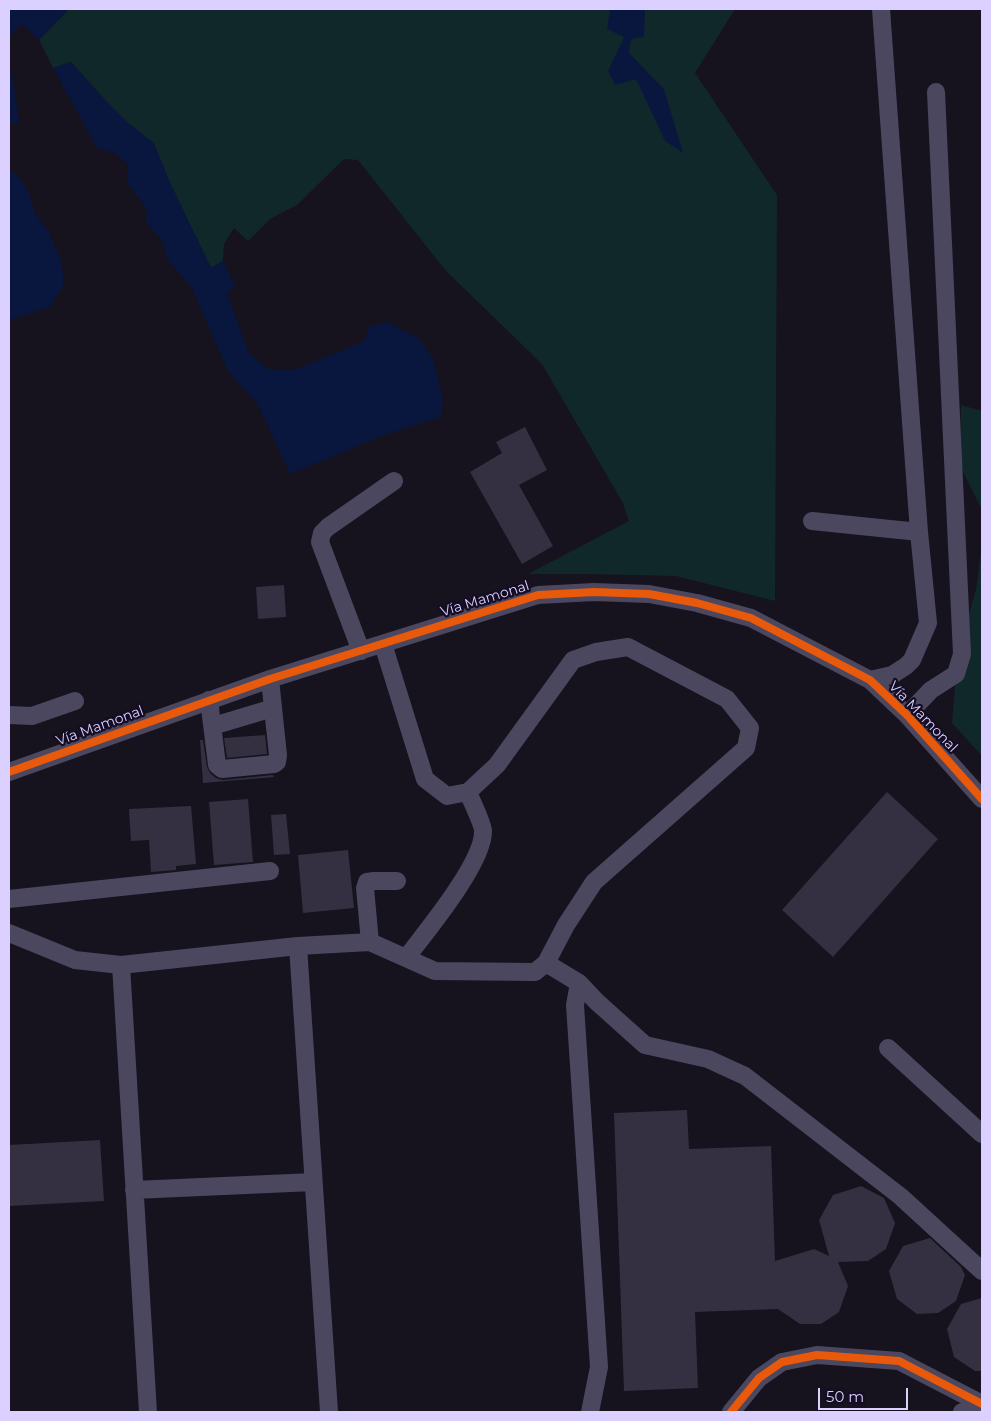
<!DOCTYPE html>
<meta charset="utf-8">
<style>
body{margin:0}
#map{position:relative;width:991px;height:1421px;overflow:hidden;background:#16121e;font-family:Montserrat,sans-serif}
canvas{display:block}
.frame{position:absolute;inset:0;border:10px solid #dbd0ff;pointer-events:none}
.scale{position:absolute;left:818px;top:1388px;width:90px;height:22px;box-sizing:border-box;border:2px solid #dbd0ff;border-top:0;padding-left:6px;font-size:15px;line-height:18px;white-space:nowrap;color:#dbd0ff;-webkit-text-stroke:4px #140d23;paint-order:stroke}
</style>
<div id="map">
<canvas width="991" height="1421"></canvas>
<div class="frame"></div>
<div class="scale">50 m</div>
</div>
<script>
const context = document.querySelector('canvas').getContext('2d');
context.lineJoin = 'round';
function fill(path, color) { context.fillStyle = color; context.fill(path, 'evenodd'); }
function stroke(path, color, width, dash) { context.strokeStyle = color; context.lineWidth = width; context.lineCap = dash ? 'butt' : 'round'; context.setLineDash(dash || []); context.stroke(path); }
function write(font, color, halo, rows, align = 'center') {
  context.font = font + ' Montserrat,sans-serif'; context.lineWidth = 4.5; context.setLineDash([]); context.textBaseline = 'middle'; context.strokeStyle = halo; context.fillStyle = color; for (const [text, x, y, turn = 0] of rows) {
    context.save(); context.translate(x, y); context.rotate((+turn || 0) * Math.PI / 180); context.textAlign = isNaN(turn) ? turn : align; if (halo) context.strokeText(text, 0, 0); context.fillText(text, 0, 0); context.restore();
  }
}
fill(new Path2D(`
 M69,9H735L695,73L777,195L775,601L676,576L589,574H528L629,521L623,503L542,364L446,271L358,160L344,159L297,205L270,219L248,241L234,228L224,244L223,261L211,268L172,187L126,121L106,101L71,62L53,68L39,40Z
 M961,405L982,411V510L960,466Z
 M982,544V756L952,723L958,651L976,590Z`), '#11282b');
fill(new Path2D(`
 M9,9H69L39,40L23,24L9,36Z
 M610,9H645L644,37L631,39L629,53L664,89L683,153L665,141L636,79L615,85L608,71L624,37L607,29Z
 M71,62L106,101L126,121L154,143L172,187L211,268L223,261L235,287L227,293L249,354L270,370H295L364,341L369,326L387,322L419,338L433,359L443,400L441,417L384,435L290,474L258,405L228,371L192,288L167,259L163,242L146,222L147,209L127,183L128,164L115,153L97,148L53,68Z
 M9,67L13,80L19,123L9,124Z
 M9,170L17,175L29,193L35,213L49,233L61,260L64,284L50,307L9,320Z`), '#09173e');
fill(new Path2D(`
 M525,427L547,470L519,485L553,546L522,564L470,472L502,453L496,442Z
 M284,585L286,617L258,619L256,587Z
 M265,735L267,754L227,758L224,738Z
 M200,740H203L207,767L210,773L216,778L223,780L273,775L274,777L203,783Z
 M887,792L938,839L833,957L782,910Z
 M248,799L253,862L214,865L209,802Z
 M191,806L196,864L176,866V870L151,872L149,840L131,841L129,809Z
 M286,814L290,854L274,855L271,815Z
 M348,850L354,908L303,913L298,855Z
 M687,1110L689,1149L771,1146L775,1261L814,1249L829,1256L819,1220L833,1195L861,1186L884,1198L895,1223L886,1249L868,1261L838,1262L848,1286L839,1312L821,1324H800L778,1309L695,1312L698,1388L624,1391L614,1113Z
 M100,1140L104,1201L9,1206V1145Z
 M930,1238L961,1267L965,1275L956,1301L938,1313L917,1314L897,1299L889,1271L903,1246Z
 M982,1298V1371H975L954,1357L947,1329L961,1304Z`), '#343041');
stroke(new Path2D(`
 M812,521L919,532
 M383,644L425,779L447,796L468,792L497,765L573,660L596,652L628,647L727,699L750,728L746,748L594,882L566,925L546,963L579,983L597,1002L645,1045L708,1059L745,1076L900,1196L982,1271
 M361,651L320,542L322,533L328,527L394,481
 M870,680L892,675L906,666L912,660L928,623L919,532L881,9
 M209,700L217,765L222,769L274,764L277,762L278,755L273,708
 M9,715L32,716L75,701
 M907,715L931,690L956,674L962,654L936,92
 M213,726L273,708L270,679
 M9,772L270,679L538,595L594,592L649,594L697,603L751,618L870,680L907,715L982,799
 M9,899L270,871
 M9,933L75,960L121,965L298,946L370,942L435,971L535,972L546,963
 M370,942L365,888L367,882L374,881H397
 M298,946L329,1412
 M406,958C426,932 484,862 483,831C483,824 471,800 468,792
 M121,965L148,1412
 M579,983L575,1005L599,1367L590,1412
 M888,1048L982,1134
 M134,1190L313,1182
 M731,1412L759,1378L782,1362L817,1355L899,1361L982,1404
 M962,1412L982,1406`), '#4b475f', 18);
stroke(new Path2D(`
 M9,772L270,679L538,595L594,592L649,594L697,603L751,618L870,680L907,715L982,799
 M731,1412L759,1378L782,1362L817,1355L899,1361L982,1404`), '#e8590c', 8);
write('14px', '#dbd0ff', '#140d23', [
 ["Vía Mamonal",485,599,-17],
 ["Vía Mamonal",923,717,46],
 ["Vía Mamonal",100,726,-20]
]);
</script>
